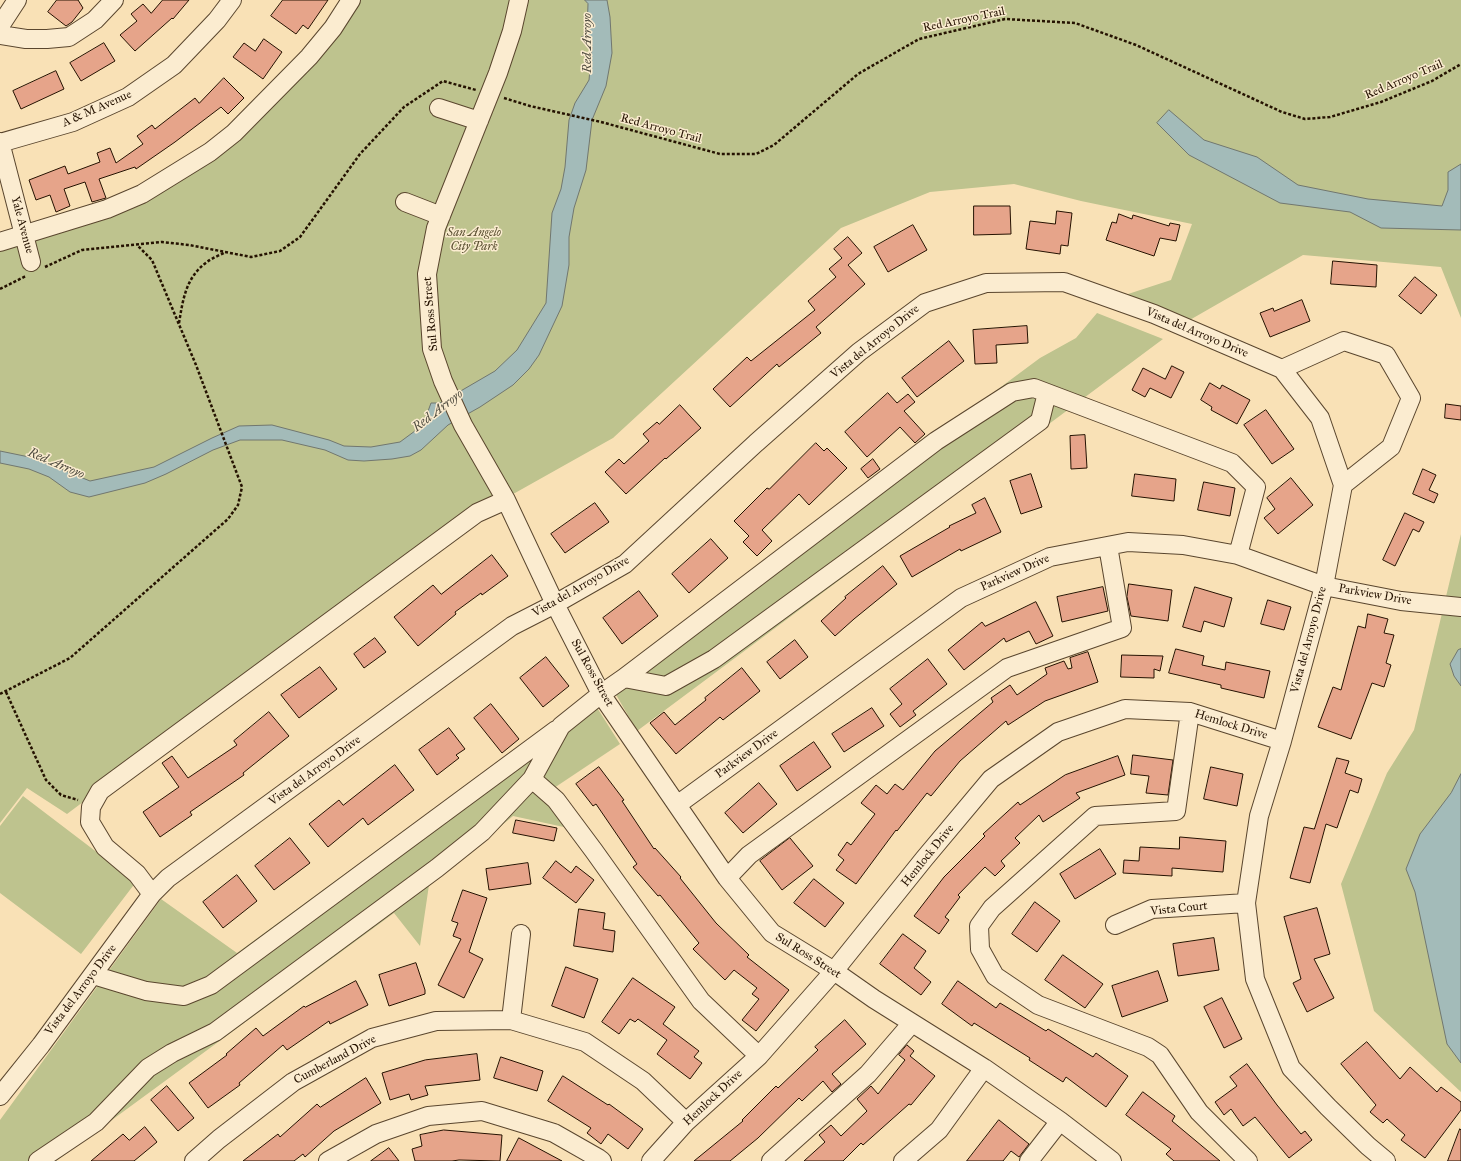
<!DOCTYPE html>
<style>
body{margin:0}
canvas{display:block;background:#f9e1b6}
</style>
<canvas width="1461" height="1161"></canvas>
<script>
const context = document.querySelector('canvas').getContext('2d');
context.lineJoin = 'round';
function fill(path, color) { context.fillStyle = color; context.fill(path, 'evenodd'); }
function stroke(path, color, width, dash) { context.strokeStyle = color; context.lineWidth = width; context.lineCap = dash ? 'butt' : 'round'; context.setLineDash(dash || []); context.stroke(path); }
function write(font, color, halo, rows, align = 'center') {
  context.font = font + ' "IM FELL Great Primer",serif'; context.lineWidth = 3; context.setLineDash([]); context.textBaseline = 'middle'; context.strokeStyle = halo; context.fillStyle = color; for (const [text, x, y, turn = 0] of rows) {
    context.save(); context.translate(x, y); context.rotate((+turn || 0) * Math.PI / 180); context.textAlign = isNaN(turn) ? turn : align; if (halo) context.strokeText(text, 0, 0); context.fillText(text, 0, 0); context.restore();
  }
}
fill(new Path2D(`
 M360,0H1461V318L1441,267L1303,255L1188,321L1125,295L1171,280L1192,224L1081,201L1014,184L930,192L841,228L613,438L515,493L488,498L67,814L27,788L0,823V247L200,167Z
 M1097,313L1163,339L637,731L607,679L1040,358L1076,338Z
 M1461,534V1092L1374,1011L1341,884L1387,773L1414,730Z
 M589,695L620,744L545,794L573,829L513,816L429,885L420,946L394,913L56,1161H0V1120L161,899L237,953Z
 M23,796L136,882L81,954L0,893V826Z`), '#bec38e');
const water = new Path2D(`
 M585,0H607L610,17L612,53L606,86L592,120L586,170L574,208L569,237V265L562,306L539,355L529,369L513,385L480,407L448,425L421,450L410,456L392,459L364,461L348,460L325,450L282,440H240L213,450L166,474L145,483L89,497L70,492L49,477L29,469L0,463V451L34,458L90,481L154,467L212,438L239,426L272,425L329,440L344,446L371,447L400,442L423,425L431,403H440L495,371L517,350L546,303L552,213L561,189L565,167L569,120L575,103L589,80L592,47L581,37L587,35L588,4Z
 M1169,110L1204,140L1257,157L1298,185L1368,199L1442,206L1448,190V172L1461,164V230L1381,228L1350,212L1280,203L1189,155L1157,123Z
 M1461,649V686L1454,676L1450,664L1458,650Z
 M1461,774V1063L1447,1044L1415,892L1406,869L1420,834L1451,793Z`);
fill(water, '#a3bbb9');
stroke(water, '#71776f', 1);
const building = new Path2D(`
 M57,0H78L83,8L72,22L66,26L48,12Z
 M163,0H189L173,19L172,18L135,51L120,35L137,21L131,14L143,4L151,13Z
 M283,0H328L308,29L303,25L296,34L271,16Z
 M264,39L282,52L263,79L233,57L244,43L255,51Z
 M104,43L115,61L81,81L70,63Z
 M56,71L64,89L21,109L13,91Z
 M224,78L244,98L228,114L221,107L175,142L136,169L135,167L99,179L106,198L92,202L85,182L64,189L70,206L56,212L50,195L36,200L29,180L65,166L68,174L100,162L97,153L110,148L116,163L143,144L137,136L152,125L155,129L195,98L199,103Z
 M974,206H1010L1011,234L974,235Z
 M1057,211L1072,213L1068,246L1061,245L1060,254L1026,249L1030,221L1055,224Z
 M1119,214L1132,219L1133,215L1169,226L1170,223L1180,225L1176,241L1160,238L1154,256L1106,240L1112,222L1116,223Z
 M913,225L927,250L888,272L874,247Z
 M848,237L862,253L848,265L865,284L816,327L821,333L779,367L777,364L730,407L713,389L747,357L751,361L815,310L808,301L836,277L829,269L842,258L834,249Z
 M1333,261L1377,265L1376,287L1331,284Z
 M1415,277L1437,295L1421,314L1399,296Z
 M1302,300L1310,321L1270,337L1260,313L1273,308L1274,311Z
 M1027,326L1028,343L996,345L997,363L975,364L973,330Z
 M949,341L964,361L917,397L902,378Z
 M1172,366L1184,372L1171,398L1150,388L1145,397L1132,390L1143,368L1165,379Z
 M1210,383L1220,389L1222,385L1250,400L1237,424L1211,410L1212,407L1201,400Z
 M888,393L897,403L908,394L915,402L904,411L925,434L915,443L900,427L867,457L845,432Z
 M1446,404L1461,406V420L1445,418Z
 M680,405L701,428L666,459L665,458L626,494L605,472L619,459L624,464L649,441L643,434L657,422L659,424Z
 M1266,410L1294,449L1272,464L1244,425Z
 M1085,435L1087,468L1071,469L1070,436Z
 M816,443L824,451L827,448L847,468L809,505L799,494L762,530L772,541L757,556L743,542L749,536L734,521L767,488L769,489Z
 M873,459L880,469L868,478L861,469Z
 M1423,469L1436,475L1429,490L1438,494L1434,503L1413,494Z
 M1031,474L1042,507L1021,514L1010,481Z
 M1135,474L1176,479L1174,501L1132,496Z
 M1291,478L1313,505L1278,534L1264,518L1275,509L1267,498Z
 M1204,482L1235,488L1230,516L1198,510Z
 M985,498L1001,532L961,551L960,549L912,577L900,556L950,527L949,526L976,513L972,505Z
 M595,503L609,522L565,553L551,534Z
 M1405,513L1424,522L1419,532L1413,529L1395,566L1383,560Z
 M711,539L728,558L689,593L672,574Z
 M492,555L508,576L482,595L481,593L455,612L456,614L418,646L394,617L433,585L441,594Z
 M883,566L897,584L854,619L835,636L821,621L846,598L845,597Z
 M1129,584L1172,590L1168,621L1131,616L1127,597Z
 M1103,587L1108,611L1062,622L1057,597Z
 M1195,587L1232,598L1224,627L1204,621L1201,632L1183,627Z
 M639,591L658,616L622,644L603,618Z
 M1268,600L1291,607L1284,630L1261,624Z
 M1036,602L1053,636L1036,644L1029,631L1006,642L1004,638L964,670L948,650L982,622L985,626Z
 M1368,614L1388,619L1384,633L1394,635L1386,663L1391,665L1384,687L1372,683L1351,739L1318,727L1333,687L1341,690L1358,626L1365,628Z
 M375,638L386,652L364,668L354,654Z
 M795,640L808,657L780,679L767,662Z
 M1176,649L1204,656L1202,665L1225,670L1226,662L1270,671L1264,698L1221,688V685L1169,673Z
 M1088,652L1098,682L1045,701L1008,725L1006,721L960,761L931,796L927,793L897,831L896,830L856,884L836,870L844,860L838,855L847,842L851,845L875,814L861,803L876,785L887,794L895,784L903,790L935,751L993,702L991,698L1010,685L1017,695L1047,674L1045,668L1064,661L1068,669L1072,668L1070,658Z
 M1122,655L1163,656L1160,671L1154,669V678L1121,677Z
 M546,657L569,686L543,707L520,678Z
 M928,659L947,684L913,711L916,715L900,727L890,714L902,704L890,689Z
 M320,667L337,689L299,718L281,695Z
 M742,668L760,691L723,720L720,717L676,754L650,723L664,712L675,725L706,700L705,698Z
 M491,704L519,739L502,753L474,718Z
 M872,708L884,726L844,752L832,734Z
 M269,712L289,736L243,773L244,775L190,812L192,815L160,837L143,812L179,787L162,763L172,756L188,778L237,745L234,741Z
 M449,728L465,749L456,755L459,758L437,775L419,750Z
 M814,742L831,767L797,791L780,766Z
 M1133,755L1173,760L1168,795L1146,793L1149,776L1131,774Z
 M1118,756L1125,775L1076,793L1080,798L1043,822L1039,815L1015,838L1020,843L1001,861L1005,866L995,876L985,867L958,895L960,897L945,917L949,920L939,934L914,916L944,877L985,836L983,834L1018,802L1020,805L1065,775Z
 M1337,758L1349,761L1345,773L1362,779L1358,793L1350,790L1337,828L1326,824L1310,883L1290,878L1304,827L1314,829Z
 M395,765L414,790L368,825L363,818L328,847L309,824L339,800L343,805Z
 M599,767L624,800L622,801L654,849L655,848L681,877L680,878L716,923L749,955L747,957L789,990L756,1031L742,1020L759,999L752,994L757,988L734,970L725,980L693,949L699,943L660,895L658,896L633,867L637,864L596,804L593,806L576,784Z
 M1211,767L1243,774L1237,806L1204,799Z
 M759,783L777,804L743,833L725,813Z
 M516,820L557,828L554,841L513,833Z
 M1180,837L1226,841L1223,872L1172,868V876L1123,873L1124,860L1139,861L1140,847L1179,849Z
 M290,838L310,863L274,890L255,866Z
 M790,838L813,866L782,890L760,861Z
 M1100,849L1116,874L1075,899L1060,874Z
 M556,861L571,873L576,866L594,880L576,903L543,878Z
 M528,863L531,884L489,890L486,869Z
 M237,875L257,901L223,928L203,902Z
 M814,879L844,903L825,927L794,903Z
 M463,890L487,898L469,952L483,959L464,998L438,985L461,939L453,936L458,923L452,921Z
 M1035,902L1060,921L1037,952L1012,934Z
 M1317,908L1330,954L1314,959L1334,998L1307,1012L1293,983L1301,979L1284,917Z
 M579,909L605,913L603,929L615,931L613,952L574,946Z
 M903,934L926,951L914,968L931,982L921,995L880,964Z
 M1214,938L1219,970L1178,976L1173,944Z
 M1063,955L1103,984L1085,1008L1045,980Z
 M416,963L425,990V994L389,1006L379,975Z
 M566,967L598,979L584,1018L552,1006Z
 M1158,971L1168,1001L1122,1017L1112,986Z
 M633,978L675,1007L663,1024L699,1051L694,1057L702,1063L690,1079L657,1054L667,1040L638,1019L635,1022L630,1019L619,1034L602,1022Z
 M356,981L368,1005L330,1024L329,1021L287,1050L283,1045L239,1083L240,1085L208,1108L189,1083L227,1055L226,1054L256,1028L263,1036L304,1006L305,1007Z
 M958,981L996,1008L1000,1003L1046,1031L1048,1029L1093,1057L1096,1053L1128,1076L1106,1107L1066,1077L1063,1082L1029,1060L1030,1058L974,1023L972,1026L942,1004Z
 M1222,998L1242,1039L1224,1048L1204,1007Z
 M845,1020L866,1044L832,1074L841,1084L832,1092L823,1081L802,1101L799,1098L758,1138L730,1161H694L743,1121L742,1120L776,1086L778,1088L818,1050L815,1047Z
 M1367,1042L1400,1079L1410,1067L1437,1092L1441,1087L1461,1102V1110L1425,1158L1401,1140L1405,1135L1387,1119L1383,1123L1370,1112L1376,1105L1341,1064Z
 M907,1045L914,1051L910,1056L935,1076L911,1105L909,1104L863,1145L861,1143L843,1161H804L825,1142L819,1135L831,1125L841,1136L867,1111L857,1099L871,1086L878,1094L905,1060L899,1055Z
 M477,1054L480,1080L425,1086L428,1095L411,1100L409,1094L390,1100L382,1073L425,1060Z
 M501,1057L543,1071L537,1091L494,1078Z
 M1247,1064L1277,1105L1301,1134L1305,1131L1312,1140L1289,1158L1255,1117L1243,1126L1231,1109L1224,1115L1215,1102L1237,1086L1230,1077Z
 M563,1076L608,1105L609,1104L643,1129L628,1149L608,1134L601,1144L587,1133L591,1128L548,1101Z
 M366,1078L381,1103L334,1131L305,1157L303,1154L294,1161H243L278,1134L280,1137L317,1104L320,1107Z
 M167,1086L194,1118L178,1131L151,1100Z
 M1143,1092L1175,1116L1172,1121L1220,1161H1174L1166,1154L1171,1149L1126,1115Z
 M999,1120L1029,1144L1019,1157L1011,1151L1003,1161H967Z
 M145,1127L157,1142L134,1161H91L123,1134L129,1140Z
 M1460,1129L1461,1130V1161H1448Z
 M444,1130L502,1135L500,1161L459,1160L452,1161H415L412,1149L422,1146L420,1135Z
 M519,1138L562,1161H507Z
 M389,1148L399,1161H371Z`);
fill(building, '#e6a48a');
stroke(building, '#251201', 1);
const minor = new Path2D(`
 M519,0L512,31L498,73L436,228L427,274L432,349L443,381L463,425L506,500L555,604L601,694L727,878L772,933L834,971L874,999L984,1068L1060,1121L1112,1161
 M0,26L17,0
 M0,35L26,39H47L69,37L95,20L114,0
 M439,108L479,121
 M0,142L31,262
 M0,143L73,122L128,97L174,65L217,20L232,0
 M405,202L441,216
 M0,242L107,209L142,194L210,152L234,133L309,57L333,28L351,0
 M1282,369L1344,341L1386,355L1411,398L1391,447L1343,485
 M624,678L936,441L1012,392L1034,388L1232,463L1256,487L1238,555
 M1190,712L1176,811L1095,816L992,908L979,926L980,949L995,976L1038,1005L1148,1047L1160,1055L1199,1112L1248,1161
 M532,779L556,800L594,851L701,1001L759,1056
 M677,805L961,598L1050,557L1128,542L1183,545L1238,555L1324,586L1401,601L1461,607
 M727,878L749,855L1007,668L1122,628L1108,546
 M152,894L137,874L105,847L90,822L91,807L100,791L477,513L506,500
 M1115,925L1152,909L1246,903
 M93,975L146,991L184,996L211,985L556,730
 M511,1020L521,934
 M0,1096L41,1045L152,894L168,878L512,626L555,604L625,564L756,443L859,352L925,303L986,283L1064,282L1154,314L1282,369L1320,418L1343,485L1324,586L1282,741L1259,816L1246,903L1255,979L1291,1068L1328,1107L1368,1146L1386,1161
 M38,1161L96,1122L148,1068L172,1053L215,1032L437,868L482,832L532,779L561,726L601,694L624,678L666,686L714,659L1040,421L1047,393
 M194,1161L219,1139L293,1082L372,1038L436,1021L511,1020L585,1042L643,1081L686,1122
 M328,1161L376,1134L428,1116L482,1111L554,1133L598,1158L602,1161
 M651,1161L686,1122L759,1056L834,971L924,859L991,779L1058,732L1125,709L1190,712L1282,741
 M771,1161L868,1074L912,1023
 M903,1161L939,1130L984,1068
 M1029,1161L1060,1121`);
stroke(minor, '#5a462e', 20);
stroke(new Path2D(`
 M504,98L530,106L601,122L720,154H756L774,145L858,74L919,39L1005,19L1075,23L1136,45L1282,112L1305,119L1330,117L1381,102L1432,81L1461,64
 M45,267L82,250L162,242L189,245L251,257L280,251L300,237L360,154L404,107L443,81L476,90
 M0,289L26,276
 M179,323C183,299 186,277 207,262C212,258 220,255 226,252
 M6,692L46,780L61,795L78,800
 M0,694L70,658L228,519L238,505L242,487L196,365L152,260L137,245`), '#251201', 2.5, [3, 2]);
stroke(minor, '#fbecd0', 18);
write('12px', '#251201', '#fbecd0', [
 ["Red Arroyo Trail",964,20,-12],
 ["Red Arroyo Trail",1404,80,-23],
 ["A & M Avenue",97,109,-24],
 ["Red Arroyo Trail",661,129,15],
 ["Yale Avenue",22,225,75],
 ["Sul Ross Street",431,314,-95],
 ["Vista del Arroyo Drive",1197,333,23],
 ["Vista del Arroyo Drive",875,342,-39],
 ["Parkview Drive",1015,573,-24],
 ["Vista del Arroyo Drive",581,587,-30],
 ["Parkview Drive",1375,595,10],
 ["Vista del Arroyo Drive",1309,640,-75],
 ["Sul Ross Street",592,673,61],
 ["Hemlock Drive",1231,725,17],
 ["Parkview Drive",747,754,-36],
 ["Vista del Arroyo Drive",315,771,-36],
 ["Hemlock Drive",928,856,-51],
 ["Vista Court",1179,909,-6],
 ["Sul Ross Street",808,956,32],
 ["Vista del Arroyo Drive",81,990,-53],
 ["Cumberland Drive",335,1060,-28],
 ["Hemlock Drive",713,1098,-43]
]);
write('italic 12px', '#5b5032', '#fbecd0', [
 ["San Angelo",474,233],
 ["City Park",474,247]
]);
write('italic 13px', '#514d41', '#fbecd0', [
 ["Red Arroyo",588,43,-90],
 ["Red Arroyo",438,411,-38],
 ["Red Arroyo",56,464,23]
]);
</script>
